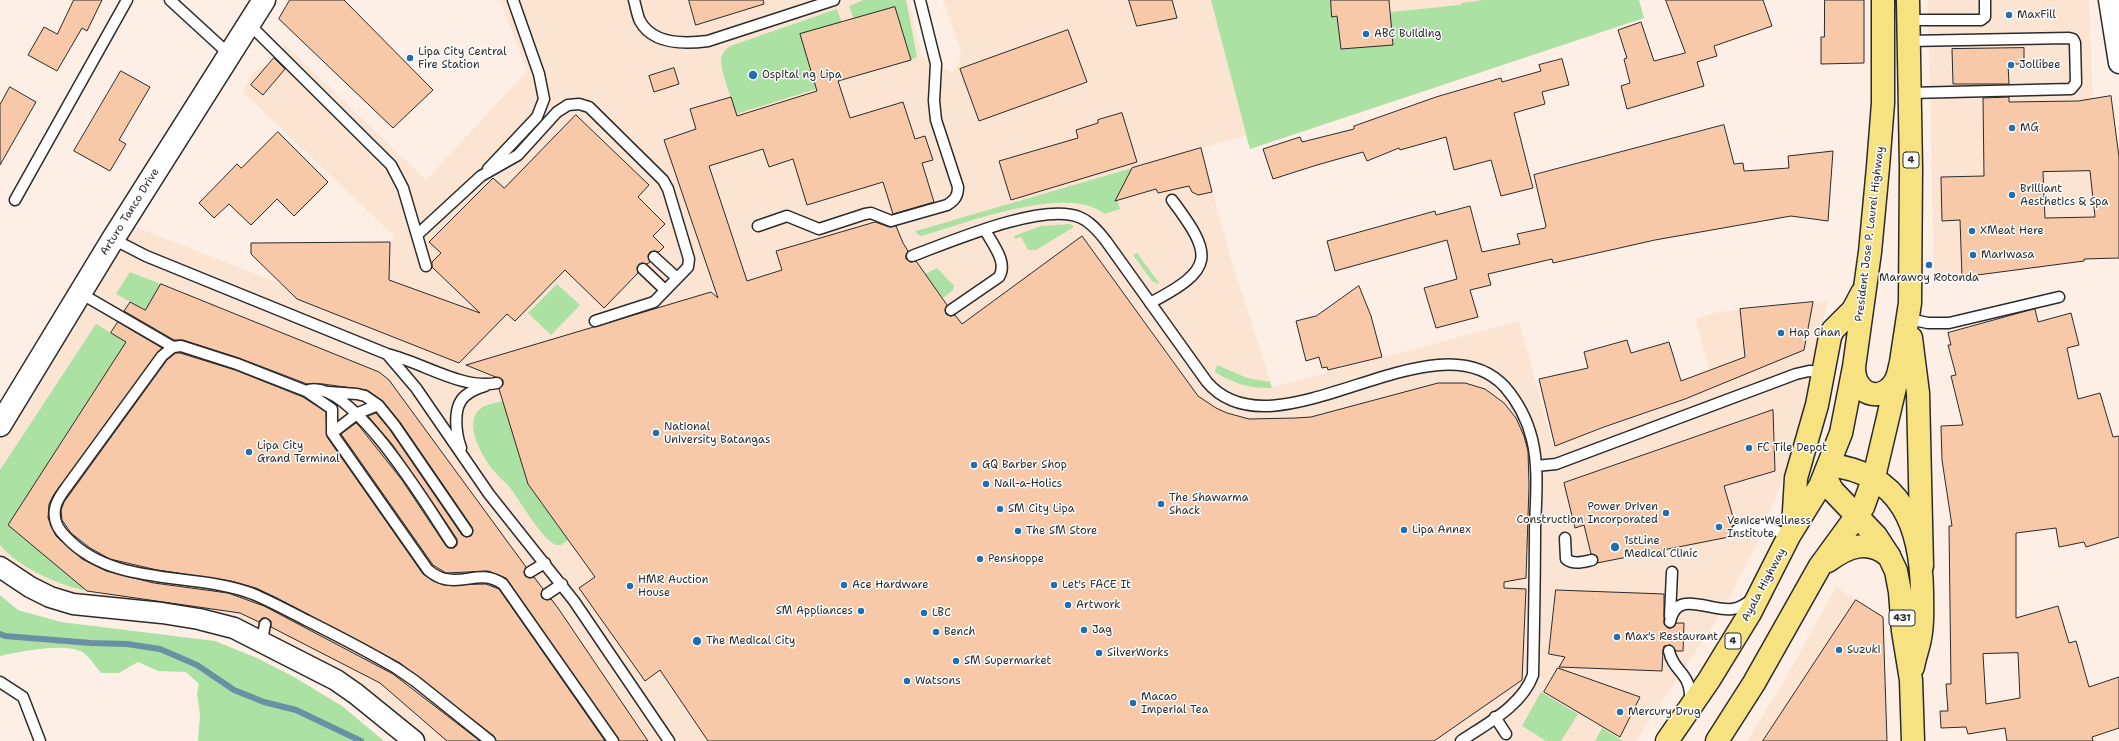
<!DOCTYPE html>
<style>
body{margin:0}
canvas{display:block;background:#fdefe5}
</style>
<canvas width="2119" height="741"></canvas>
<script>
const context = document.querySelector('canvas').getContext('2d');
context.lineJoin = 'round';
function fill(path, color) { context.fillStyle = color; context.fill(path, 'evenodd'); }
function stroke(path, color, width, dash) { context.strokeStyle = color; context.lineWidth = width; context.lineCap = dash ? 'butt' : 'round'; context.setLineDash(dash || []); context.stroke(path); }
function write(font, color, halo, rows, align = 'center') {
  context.font = font + ' "Shantell Sans",sans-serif'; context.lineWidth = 3; context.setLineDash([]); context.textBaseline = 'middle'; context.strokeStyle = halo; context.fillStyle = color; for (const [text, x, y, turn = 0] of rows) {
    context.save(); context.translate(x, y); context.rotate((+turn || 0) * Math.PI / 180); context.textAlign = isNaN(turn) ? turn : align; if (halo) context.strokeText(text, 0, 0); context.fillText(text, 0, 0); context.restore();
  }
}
fill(new Path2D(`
 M500,0H909L921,56L952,72L959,63L961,52L943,0H1639L1644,18L1250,149L1245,136L1201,148L1230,256L1272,387L1519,321L1553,447L1686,399L1715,387L1695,319L1718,312L1827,301L1807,403L1785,475L1752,554L1717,620L1636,741H420L255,634L74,601L0,563V428L125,223L374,320L389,280L390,242L395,237L243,92L253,73L261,66L274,65L284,44L426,180L527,71Z
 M1928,0H2089L2095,155L2091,173L2094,217L2085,218L2087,260L1934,281Z
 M1836,587L1883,617L1887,741H1747L1784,681Z`), '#fce4d3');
fill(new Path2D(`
 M863,0H906L917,57L910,60L854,19L849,6Z
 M1211,0H1331L1332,16H1337L1341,49L1393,44L1390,15L1392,12L1460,5L1462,3L1483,0H1639L1644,18L1250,149Z
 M837,9L842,23L815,84L816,89L736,114C733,102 720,70 721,59C722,53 726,49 730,46Z
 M1132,168L1117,198L1120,209L1105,214C1067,183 963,224 921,236L916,233V231Z
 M1070,224L1074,227L1036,250H1028L1021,237L1015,239L1014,236L1041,226Z
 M1137,253L1159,283L1158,284L1152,281L1133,255Z
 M937,268L954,286L953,290L943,298L925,274Z
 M130,272L161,284L145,310L116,294Z
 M557,284L580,305L551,335L528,313Z
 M96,324L126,342L8,525L85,589L83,590C54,583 20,568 0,545V470Z
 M1217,365L1247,378L1270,382L1272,388C1251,389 1232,383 1215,372Z
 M503,401L528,484L568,540L561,545H556C542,539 521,503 512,490C507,483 500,479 495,472C484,460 462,424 480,409C486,404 495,403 503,401Z
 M0,595L18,610L61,622L215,641L257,658L294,677L342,706L384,741H198L200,715L197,693L199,684L186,672L158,671L138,662L119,673H101C96,667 91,659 85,654C70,641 19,652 0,656Z
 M1541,692L1578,714L1561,741H1546L1522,726Z
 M1602,728L1623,741H1595Z`), '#abe1a3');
stroke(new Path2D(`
 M0,634L5,636L91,643L127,644L160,649L197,665L234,690L264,702L296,710L361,741`), '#6a90a4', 6);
const building = new Path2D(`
 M74,0H102L87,31L82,28L57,71L28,55L44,27L57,34Z
 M290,0H344L433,90L393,128L279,19Z
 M689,0H763L764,4L696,25Z
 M1129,0H1172L1177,18L1137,26Z
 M1331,0H1389L1393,45L1341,49L1337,16L1332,17Z
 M1666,0H1763L1772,26L1714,46L1717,56L1697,62L1704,86L1627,109L1621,86L1630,83L1624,59L1627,58L1618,30L1641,22L1654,61L1685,53Z
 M1825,0H1864V63L1821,64V37H1824Z
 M895,7L911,60L838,81L850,118L903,102L915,139L925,136L933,160L922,163L934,202L893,214L883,182L807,205L793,159L769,167L763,149L709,166L747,281L782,270L776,251L875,222L889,227L896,226L903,243L908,251L906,255V259L911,262L916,261L947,305L945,310L946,314L951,316L955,315L962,324L1082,236L1198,396L1216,408L1227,413L1249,419L1295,418L1311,417L1438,383H1465L1485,389L1504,403L1516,418L1524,436L1528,451L1529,486L1526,578L1504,582V588L1526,589L1522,680L1434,741H708L660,670L645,681L579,588L595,577L528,484L499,389L503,385V380L466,365L711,292L718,298L664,140L696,129L690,109L731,97L737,116L817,91L800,34Z
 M1068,30L1087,82L979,121L960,69Z
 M2024,48V64H2008L2009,84H1953L1952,49Z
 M274,58L285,69L263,95L251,85Z
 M1562,59L1569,85L1542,92L1545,104L1514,113L1533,188L1501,196L1491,160L1454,170L1446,137L1400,150L1399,148L1367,161L1363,152L1317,165L1273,179L1263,149L1300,137L1302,142L1354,129V126L1436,97L1501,78L1502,82L1541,71L1539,65Z
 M674,68L679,84L654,92L649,76Z
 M121,71L150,87L119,140L126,144L110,171L74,151Z
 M10,87L36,102L0,165V105Z
 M2111,96L2119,157V258L2084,259V261L1962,277L1960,220L1942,221L1941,177L1984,176L1983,98L2009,97V102L2078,101ZM2090,171L2095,217L2045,218L2043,172Z
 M1122,113L1137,162L1011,200L999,161L1078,138L1076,130L1098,123V120Z
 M576,115L649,185L638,197L665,224L653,236L664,247L659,252L655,251L650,252L648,256L650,262L647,264L642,263L639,264L637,268L638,273L604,308L565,270L515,321L507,314L459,363L297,299L251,254V243L390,242L389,280L480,313L432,267V262L441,253L429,242L493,178L504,188Z
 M1724,125L1734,164L1743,163L1744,171L1789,168L1788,156L1833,151L1828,221L1791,216L1655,240L1553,263L1552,259L1488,274L1491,285L1470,290L1478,317L1436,328L1424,288L1457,279L1447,240L1335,271L1327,241L1435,211L1436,215L1470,206L1482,252L1520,244L1517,234L1545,228L1546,226L1534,175Z
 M278,132L328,182L294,216L277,199L251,225L229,204L214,218L199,203L237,164L241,168Z
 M1201,148L1212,192L1198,195L1192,192L1189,186L1158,193L1156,189L1115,201L1132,168Z
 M161,284L379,372L389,380L526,567L524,572L525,576L530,578L534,577L543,589L541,594L542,598L547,600L551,599L558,608L648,741H619L506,578L488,571L446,573L433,565L341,434L356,423L360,427L402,480L446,546L448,548H454L457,545V539L431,500L392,444L368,416L376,413L390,430L462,535L467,537L471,536L473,531L472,527L400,422L383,401L367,390L323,384H307L239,358L183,340H174L124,311L130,302L145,310Z
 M1359,286L1371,316L1382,357L1328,370L1327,367L1322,368L1319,357L1306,361L1296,321L1316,316Z
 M1813,302L1804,350L1685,399L1604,427L1555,446L1539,379L1588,368L1584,352L1627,340L1631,353L1669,342L1681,381L1745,357L1740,309Z
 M2035,309L2038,322L2071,313L2079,345L2067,348L2078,399L2100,393L2113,437L2119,436V537L2086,547L2084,542L2059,547L2056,528L2016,533V618L2058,606L2069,643L2076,641L2089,687L2119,677V728L2092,737L2093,741H2007L2005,728L1968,734L1966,727L1941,728L1940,711H1948L1946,684H1951L1949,526H1952L1942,460L1941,426L1963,425L1951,376L1956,375L1948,345H1951L1948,333ZM2018,653L2020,698L1986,704L1983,654Z
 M118,322L162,348L53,496L49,504L48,518L56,536L82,559L106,571L154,583L228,593L264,606L393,674L480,741H447L380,683L271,627V621L266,618H262L259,622L240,613L87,591L8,525L126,342L111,333Z
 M176,353H180L235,370L303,397L326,412L327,437L423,574L433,581L444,585L486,584L499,589L605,741H496L494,736L400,663L277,598L256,588L231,581L157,570L110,559L90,548L71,533L62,520L61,510L64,502L167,360Z
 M1773,410L1775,471L1724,486L1735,524L1731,528L1734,536L1597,563V556L1591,554L1584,525L1575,528L1564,483Z
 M1556,590L1664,594V624L1668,628H1671L1677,623H1684L1683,651H1676L1671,645L1664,646L1663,650L1662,671L1559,667L1565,657L1549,654Z
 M1856,600L1883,617L1887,741H1763Z
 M1558,668L1640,697L1620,737L1544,692Z`);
fill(building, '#f8c9a8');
stroke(building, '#2b2b2b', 1);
const lane = new Path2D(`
 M170,0L230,55
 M634,0C636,7 637,15 640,21C653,45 686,44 708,41L834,0
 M1909,20H1981L1985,17V0
 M249,24L391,165L403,188L426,266
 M1909,41L2069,38L2073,39L2075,43L2076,83L2071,89L1910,93
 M488,169L537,117L544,99L539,74L513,0
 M15,200L127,0
 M758,226L787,216L819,229L865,214L871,213L891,221L947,205C955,200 958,196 958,187L936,120L934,101L936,64L920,0
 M417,235L481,176L518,155L557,112L568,105L579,104L589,107L663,180L668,189L689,259L688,267L654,302L595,321
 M113,239L146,256L387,354C422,362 462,390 497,383
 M912,256C950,242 1042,202 1079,217C1090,221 1099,232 1106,241L1207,382C1275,462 1434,310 1505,387C1518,402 1527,419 1532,439C1539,467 1536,498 1535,528C1535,577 1534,626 1533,675C1522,706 1486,724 1461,741
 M654,257L677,278
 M643,269L665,290
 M80,293L173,347
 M1150,303C1215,269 1214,256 1172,200
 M951,310L999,277C1008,262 993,245 985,230
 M1909,319L1928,323H1949L2059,297
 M387,354L416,388L489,494L574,601L669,741
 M306,391L332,409V433L428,570C433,574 439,578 445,579C467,584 480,569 503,584L613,741
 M328,392L357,394L365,396L378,405L395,426L467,531
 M332,433L358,413L378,405
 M461,448C456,434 452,407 465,396C471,391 478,388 485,386
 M1536,466L1556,464L1796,374L1809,371L1824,372
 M1737,530L1763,525L1789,536
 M1565,538L1566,559C1574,565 1583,562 1592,560
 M451,542C431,512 348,372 306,391L237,364L181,346L173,347L162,356L68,485C63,492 56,500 55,509C53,521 58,530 67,538C115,588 193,571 253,594C272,602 290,612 308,621C338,636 367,651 396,668L415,681L490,741
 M530,572L545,563
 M547,594L562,584
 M1670,616L1672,572
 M1670,622C1676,588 1710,612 1732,609C1740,608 1746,604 1752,599
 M262,641L265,624
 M1669,651C1674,674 1692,671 1690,703
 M0,682L23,697L40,741
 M1495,717L1506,734`);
const street = new Path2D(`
 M2109,0L2119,63
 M0,567L30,587L50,597L73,604L162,613L199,619L234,628L336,680L356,694L414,741`);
const secondary = new Path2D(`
 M0,425L113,239L264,0`);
const primary = new Path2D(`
 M1829,465C1902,473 1921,527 1922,592C1922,605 1923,619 1921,632C1920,644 1915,655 1913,667
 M1827,471V480L1832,490L1876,536L1889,556L1896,571L1900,592L1903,631L1911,680L1913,741`);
const highway = new Path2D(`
 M1911,338L1918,393L1922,566
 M1854,367C1854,399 1888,404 1898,375
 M1793,527L1796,478L1817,405L1830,337L1833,330L1853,310L1862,293
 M1828,561C1848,546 1868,539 1889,556
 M1667,741L1709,680L1750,613L1789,536L1820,486L1841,433L1854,367L1870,252L1878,167L1883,103V0
 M1717,741L1754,683L1820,566L1863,507L1874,477L1901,362L1910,303L1911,168L1908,0`);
stroke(lane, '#2b2b2b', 13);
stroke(street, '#2b2b2b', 23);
stroke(secondary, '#2b2b2b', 25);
stroke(primary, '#2b2b2b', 25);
stroke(highway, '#2b2b2b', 25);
stroke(lane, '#fff', 10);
stroke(street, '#fff', 20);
stroke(secondary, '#fff', 22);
stroke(primary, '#f7e281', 22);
stroke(highway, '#f7e281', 22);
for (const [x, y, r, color] of [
 [2009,15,4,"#1f6fb2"],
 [1366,34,4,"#1f6fb2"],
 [410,58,4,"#1f6fb2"],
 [2011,65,4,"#1f6fb2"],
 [753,75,5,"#1f6fb2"],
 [2012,128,4,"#1f6fb2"],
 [2012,195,4,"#1f6fb2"],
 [1972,231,4,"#1f6fb2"],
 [1973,255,4,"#1f6fb2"],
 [1929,265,4,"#1f6fb2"],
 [1781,333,4,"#1f6fb2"],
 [656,433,4,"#1f6fb2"],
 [1749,448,4,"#1f6fb2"],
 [249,452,4,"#1f6fb2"],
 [974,465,4,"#1f6fb2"],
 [986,484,4,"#1f6fb2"],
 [1161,504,4,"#1f6fb2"],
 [1000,509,4,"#1f6fb2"],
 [1666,513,4,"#1f6fb2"],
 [1719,527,4,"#1f6fb2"],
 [1404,530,4,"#1f6fb2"],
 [1018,531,4,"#1f6fb2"],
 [1615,547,5,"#1f6fb2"],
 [980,559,4,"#1f6fb2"],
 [844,585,4,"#1f6fb2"],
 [1054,585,4,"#1f6fb2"],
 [630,586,4,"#1f6fb2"],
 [1068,605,4,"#1f6fb2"],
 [861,611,4,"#1f6fb2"],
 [924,613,4,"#1f6fb2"],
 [1084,630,4,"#1f6fb2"],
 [936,632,4,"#1f6fb2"],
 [1617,637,4,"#1f6fb2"],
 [697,641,5,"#1f6fb2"],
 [1839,650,4,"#1f6fb2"],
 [1099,653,4,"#1f6fb2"],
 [956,661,4,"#1f6fb2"],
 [907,681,4,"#1f6fb2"],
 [1133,703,4,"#1f6fb2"],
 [1620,712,4,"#1f6fb2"]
]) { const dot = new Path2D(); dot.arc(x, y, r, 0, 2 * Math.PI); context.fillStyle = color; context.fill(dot); stroke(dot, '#fff', 1.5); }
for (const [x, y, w] of [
 [1911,160,16],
 [1902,618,26],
 [1733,641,16]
]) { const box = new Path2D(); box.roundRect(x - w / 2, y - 8, w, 16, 3); context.fillStyle = '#fff'; context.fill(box); stroke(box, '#2b2b2b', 1); }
write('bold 10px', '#2b2b2b', null, [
 ["4",1911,160],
 ["431",1902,618],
 ["4",1733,641]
]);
write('11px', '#2b2b2b', '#fff', [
 ["MaxFill",2017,15],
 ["ABC Building",1374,34],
 ["Lipa City Central",418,52],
 ["Fire Station",418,65],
 ["Jollibee",2019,65],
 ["Ospital ng Lipa",762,75],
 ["MG",2020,128],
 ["Brilliant",2020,189],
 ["Aesthetics & Spa",2020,202],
 ["XMeat Here",1980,231],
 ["Mariwasa",1981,255],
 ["Marawoy Rotonda",1929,278,"center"],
 ["Hap Chan",1789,333],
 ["National",664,427],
 ["University Batangas",664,440],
 ["Lipa City",257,446],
 ["Grand Terminal",257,459],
 ["FC Tile Depot",1757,448],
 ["GQ Barber Shop",982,465],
 ["Nail-a-Holics",994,484],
 ["The Shawarma",1169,498],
 ["Shack",1169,511],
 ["Power Driven",1658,507,"right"],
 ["Construction Incorporated",1658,520,"right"],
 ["SM City Lipa",1008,509],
 ["Venice Wellness",1727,521],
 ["Institute",1727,534],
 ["Lipa Annex",1412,530],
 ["The SM Store",1026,531],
 ["1stLine",1624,541],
 ["Medical Clinic",1624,554],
 ["Penshoppe",988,559],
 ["HMR Auction",638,580],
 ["House",638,593],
 ["Ace Hardware",852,585],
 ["Let's FACE It",1062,585],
 ["Artwork",1076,605],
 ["SM Appliances",853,611,"right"],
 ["LBC",932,613],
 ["Jag",1092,630],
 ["Bench",944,632],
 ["Max's Restaurant",1625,637],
 ["The Medical City",706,641],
 ["Suzuki",1847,650],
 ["SilverWorks",1107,653],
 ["SM Supermarket",964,661],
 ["Watsons",915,681],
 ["Macao",1141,697],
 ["Imperial Tea",1141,710],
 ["Mercury Drug",1628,712]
], 'left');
write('11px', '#2b2b2b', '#fff', [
 ["Arturo Tanco Drive",130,212,-58],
 ["President Jose P. Laurel Highway",1870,234,-83],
 ["Ayala Highway",1764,585,-62]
]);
</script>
